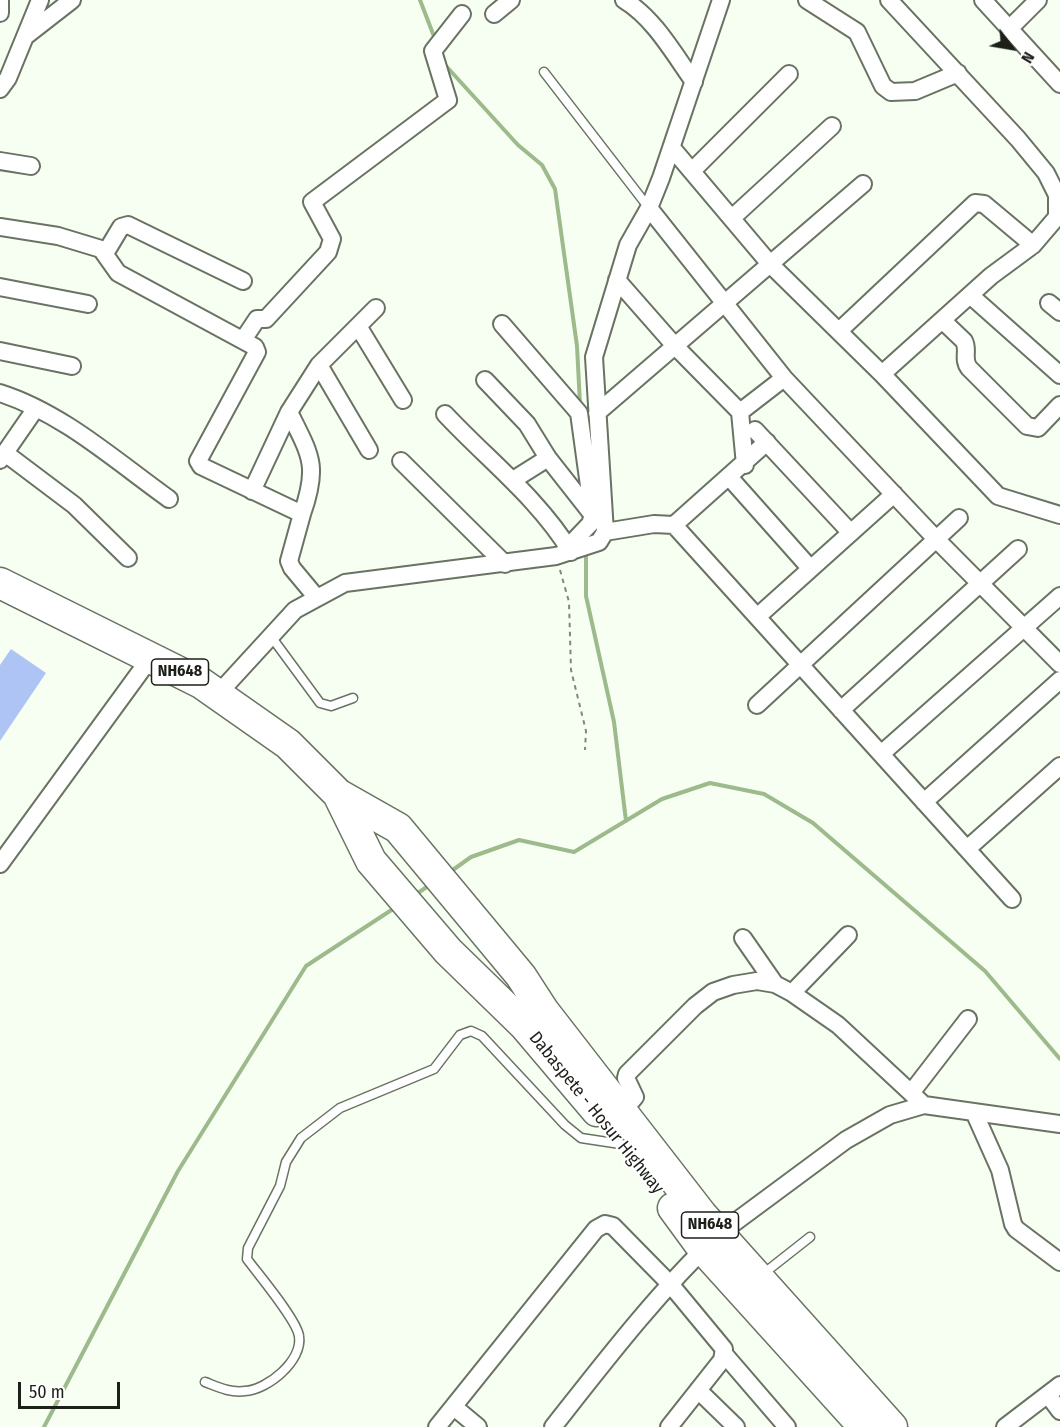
<!DOCTYPE html>
<style>
body{margin:0}
#map{position:relative;width:1060px;height:1427px;overflow:hidden;background:#f6fff1;font-family:"Fira Sans Condensed",sans-serif}
canvas{display:block}
.north{position:absolute;left:982px;top:18px;width:60px;height:60px;-webkit-text-stroke:4px #fff;paint-order:stroke;rotate:121deg;font-size:16px;font-weight:700;line-height:24px;text-align:center;color:#1c2019}
.north::after{content:'';display:block;margin:auto;width:21px;height:27px;background:#1c2019;clip-path:polygon(50% 0,100% 100%,50% 72%,0 100%)}
.scale{position:absolute;left:18px;top:1382px;width:102px;height:27px;box-sizing:border-box;border:3px solid #1c2019;border-top:0;padding-left:8px;font-size:18px;line-height:21px;white-space:nowrap;color:#1c2019;-webkit-text-stroke:4px #fff;paint-order:stroke}
</style>
<div id="map">
<canvas width="1060" height="1427"></canvas>
<div class="north">N</div>
<div class="scale">50 m</div>
</div>
<script>
const context = document.querySelector('canvas').getContext('2d');
context.lineJoin = 'round';
function stroke(path, color, width, dash) { context.strokeStyle = color; context.lineWidth = width; context.lineCap = dash ? 'butt' : 'round'; context.setLineDash(dash || []); context.stroke(path); }
function fill(path, color) { context.fillStyle = color; context.fill(path, 'evenodd'); }
function write(font, color, halo, rows, align = 'center') {
  context.font = font + ' "Fira Sans Condensed",sans-serif'; context.lineWidth = 4.5; context.setLineDash([]); context.textBaseline = 'middle'; context.strokeStyle = halo; context.fillStyle = color; for (const [text, x, y, turn = 0] of rows) {
    context.save(); context.translate(x, y); context.rotate((+turn || 0) * Math.PI / 180); context.textAlign = isNaN(turn) ? turn : align; if (halo) context.strokeText(text, 0, 0); context.fillText(text, 0, 0); context.restore();
  }
}
stroke(new Path2D(`
 M420,0L435,39
 M446,66L518,145L542,165L555,189L577,346L580,404
 M586,552V596L614,722L626,821
 M450,872L471,857L519,840L574,852L662,799L710,783L764,794L813,823L985,971L1060,1059
 M415,895L431,884
 M44,1427L178,1171L306,966L396,907`), '#9cba8b', 4);
fill(new Path2D(`
 M11,649L46,673L0,741V665Z`), '#aec4f4');
const lane = new Path2D(`
 M544,72L649,208
 M270,635L320,703L331,706L353,698
 M763,1274L810,1237
 M205,1382C218,1387 230,1393 245,1391C267,1390 303,1361 299,1336C297,1320 258,1274 247,1259L248,1248L280,1186L286,1162L301,1138L340,1108L434,1069L460,1035L471,1031L482,1036L565,1125L581,1138L627,1145`);
const street = new Path2D(`
 M624,0C654,18 674,54 694,82
 M807,0L857,32L883,86L891,92L915,91L958,73
 M983,0L1060,84
 M0,1V13
 M494,14L511,0
 M1009,29L1038,0
 M27,35L72,0
 M0,89L8,78L40,0
 M672,148L770,264L882,374L998,496L1060,515
 M0,161L31,166
 M692,171L789,74
 M649,208L784,378L936,539L1060,664
 M732,218L832,126
 M0,227L58,236L101,249L118,273L255,347L257,352L198,461L201,466L302,514L289,561L292,568L317,598
 M106,252L121,227L128,225L243,281
 M617,280L675,346L740,412
 M0,287L88,304
 M970,295L1060,375
 M1049,303L1060,312
 M942,320L964,341C969,350 962,359 969,368L1027,426L1038,428L1060,405
 M502,324L579,413L593,515L590,524L568,547
 M358,326L403,400
 M839,331L975,203L984,204L1033,245
 M243,340L257,319H266L328,252L332,239L312,202L448,100L433,51L462,14
 M0,351L72,366
 M319,365L369,450
 M882,374L991,276L1033,245L1057,217V195L1046,173L1018,139L889,0
 M485,380L527,424L548,458L592,514
 M0,393C63,413 117,462 169,499
 M289,412C311,456 319,466 302,514
 M597,413L863,184
 M445,414C488,460 538,498 571,552
 M755,430L851,533
 M5,453L74,505L128,558
 M0,460L36,408
 M401,461L505,564
 M745,465L740,412L784,378
 M730,478L810,568
 M513,480L548,458
 M252,491L289,412L319,365L376,308
 M674,525L767,442
 M605,532L654,524L674,525L1012,899
 M757,617L894,494
 M217,695L295,610L345,583L556,556L599,542L605,532L594,357L628,245L649,208L661,178L721,0
 M757,705L959,518
 M841,710L1018,549
 M881,754L1060,596
 M924,802L1060,680
 M967,849L1060,766
 M0,864L151,657
 M743,938L775,984
 M792,993L848,935
 M911,1093L968,1019
 M622,1112L635,1097L626,1078L627,1074L695,1006L713,992L733,985L757,981L775,984L792,993L838,1025L924,1105
 M974,1112L1000,1170L1013,1224L1016,1229L1060,1262
 M725,1355L787,1427
 M698,1390L736,1427
 M1048,1395L1060,1411
 M454,1407L478,1427
 M437,1427L596,1229L605,1224L613,1226L671,1285L724,1349L722,1360L669,1427
 M553,1427C605,1361 657,1293 719,1234L846,1140L890,1115L924,1105L1060,1124
 M1005,1427L1060,1385`);
const highway = new Path2D(`
 M0,583L201,683L288,744L338,794L398,828L521,976L543,1010L702,1215L892,1427
 M338,794L371,861L448,951L525,1026L597,1111
 M673,1208L703,1249L864,1427`);
stroke(lane, '#697363', 11);
stroke(street, '#697363', 20);
stroke(highway, '#697363', 33);
stroke(new Path2D(`
 M560,570L569,602L571,670L586,731L585,750`), '#80877c', 2, [4.5, 4.5]);
stroke(lane, '#fff', 8);
stroke(street, '#fff', 16);
stroke(highway, '#fff', 30);
for (const [x, y, w] of [
 [180,672,57],
 [710,1225,57]
]) { const box = new Path2D(); box.roundRect(x - w / 2, y - 13, w, 26, 4.5); context.fillStyle = '#fff'; context.fill(box); stroke(box, '#1c2019', 1.5); }
write('bold 16px', '#1c2019', null, [
 ["NH648",180,672],
 ["NH648",710,1225]
]);
write('18px', '#1c2019', '#fff', [
 ["Dabaspete - Hosur Highway",596,1113,51]
]);
</script>
